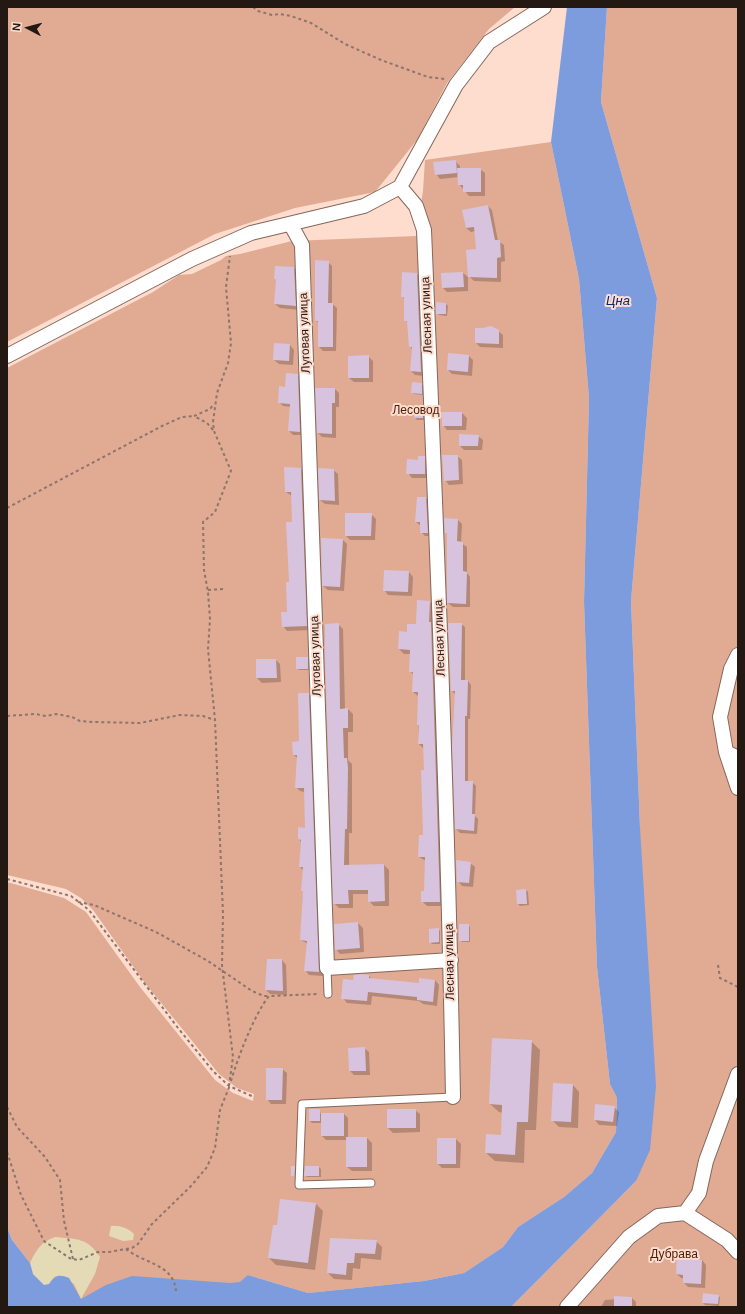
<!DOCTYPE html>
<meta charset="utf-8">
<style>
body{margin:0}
#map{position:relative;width:745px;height:1314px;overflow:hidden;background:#fedcce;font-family:Helvetica,sans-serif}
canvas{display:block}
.frame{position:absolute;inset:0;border:8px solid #241813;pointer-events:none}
.north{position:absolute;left:8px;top:8px;width:40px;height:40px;-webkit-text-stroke:3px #fedcce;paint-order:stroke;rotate:276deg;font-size:11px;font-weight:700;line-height:16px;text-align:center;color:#241813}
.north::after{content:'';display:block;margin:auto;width:14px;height:18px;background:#241813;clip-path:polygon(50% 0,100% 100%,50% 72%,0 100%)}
</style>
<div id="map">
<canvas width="745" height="1314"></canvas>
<div class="frame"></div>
<div class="north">N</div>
</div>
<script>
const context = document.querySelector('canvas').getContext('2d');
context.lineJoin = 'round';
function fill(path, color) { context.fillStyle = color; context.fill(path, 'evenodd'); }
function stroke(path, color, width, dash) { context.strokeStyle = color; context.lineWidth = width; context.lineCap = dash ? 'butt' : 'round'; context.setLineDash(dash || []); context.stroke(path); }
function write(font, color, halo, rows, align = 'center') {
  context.font = font + ' Helvetica,sans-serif'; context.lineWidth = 4; context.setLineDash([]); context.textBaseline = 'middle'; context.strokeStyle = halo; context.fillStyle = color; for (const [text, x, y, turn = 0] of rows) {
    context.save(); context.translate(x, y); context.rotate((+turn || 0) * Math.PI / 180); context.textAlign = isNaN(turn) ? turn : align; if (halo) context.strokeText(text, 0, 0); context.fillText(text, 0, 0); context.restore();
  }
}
fill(new Path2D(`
 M7,7H515L489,29L447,83L417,140L375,192L295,208L215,234L7,342Z
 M607,7H738V1307H511L636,1181L640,828L631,601L657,298L601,102Z
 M551,142L579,279L589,398L584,602L597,967L610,1084L617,1098L616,1132L592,1173L564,1197L518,1227L503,1247L464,1273L424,1281L308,1293L248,1275L246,1286L69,1307L54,1277L49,1284L33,1274L30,1263L12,1240L7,1227V882L64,898L86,912L140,987L215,1080L233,1093L253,1101L254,1094L237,1088L219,1074L145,983L93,910L81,898L66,889L7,875V368L153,292L179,275L192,274L221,260L226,256L240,254L292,241L416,236L423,191L425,160Z`), '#e1aa93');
fill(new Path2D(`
 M111,1226C119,1225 128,1228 134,1234L133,1240L123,1241L109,1236Z
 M55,1237C77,1239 88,1238 100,1257L95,1274L81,1299L74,1284L63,1276L54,1277L49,1284L44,1286L33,1274L30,1263C36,1250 41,1242 55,1237Z`), '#e4dbb6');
fill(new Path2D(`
 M567,7H607L601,102L657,298L631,601L640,828L656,1086L650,1150L636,1181L511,1307H7V1227L12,1240L30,1263L33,1274L44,1285L49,1284C55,1275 59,1274 69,1278L81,1299L106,1285L132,1276L230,1283L240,1282L248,1275L308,1293L424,1281L464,1273L503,1247L518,1227L564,1197L592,1173L616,1132L617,1098L610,1084L597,967L584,602L589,398L579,279L551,142Z`), '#7d9cde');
fill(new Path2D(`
 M455,161L460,166V169H480L485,173V196H469L459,184V177L440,179L436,174Z
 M488,206L492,210L498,241L504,245L505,261L501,262V282L474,281L469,276L477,250L476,231L471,232L466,228Z
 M328,262L332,266V304L337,308L336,351H323L319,347V323L316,321Z
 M294,268L298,273L300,310L280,308L275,304Z
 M463,273L468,277V291L447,292L443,288L442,274Z
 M417,274L421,278L425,376L415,375L411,371L412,349L410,346L409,324L405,320V299L402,296Z
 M446,304L448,306L447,316L439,315L437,313Z
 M498,331L503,335V348L480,347L476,343Z
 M275,344L290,345L294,350L293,365L279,364L274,360Z
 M368,356L373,361V382H354L349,378Z
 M469,356L473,360L472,376L452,374L448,370Z
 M298,375L302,379L303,435H293L289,431L291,407L283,406L279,402L286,388Z
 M421,384L423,386L424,395L414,394L412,392Z
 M335,389L339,393V407H336V438L322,437L318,433Z
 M422,407L424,409L425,420H417L415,418Z
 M443,413H462L467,418L466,430H447L443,425Z
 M478,436L483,440L482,450H464L460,446Z
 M457,456L462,460L463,484L449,485L445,480Z
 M424,457L429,462V478H412L408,473Z
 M301,469L305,473L311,630L287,631L283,626L288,613L293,523L292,496L286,492Z
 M333,470L338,474L339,505L325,504L320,500Z
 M426,498L430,502L431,536H425L421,532V526L416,522Z
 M371,514L376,519L375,540H350L346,536Z
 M458,520L462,524L461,543L467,547V573L470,577V607H453L448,603V535L446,532Z
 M343,540L347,544L344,591L328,590L323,586Z
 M409,572L413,577L412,596L388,595L384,590Z
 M430,602L435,607L444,906H427L422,901L425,892L426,861L419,857L424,836V749L419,744L418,696L413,692L414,675L410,671V654H404L399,649L408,633L416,625Z
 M338,624L343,629L345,710L348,709L353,714V732H348V760L352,764V833H349V866L384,865L389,870V906H374L369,901V894H353V908H339L334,903Z
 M461,624L465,627V681H468L471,685L470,719H468V782H472L476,786L475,816L478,819L477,834L460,833L456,829V695L452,691Z
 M307,658L309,660L310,670H299L297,668Z
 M257,660H276L280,664L281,682L262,683L257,678Z
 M309,694L313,698L323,976L309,975L305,970L308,944L301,940L304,871L300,867L301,842L299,839L306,829L305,792L300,791L296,787L298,759L294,755L293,743L300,742Z
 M470,863L475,867L473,887L462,886L458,881Z
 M526,890L528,892L529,905L520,906L518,904Z
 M358,923L363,928L364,952L340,954L336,949Z
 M468,925L470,927V942H462L460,940Z
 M438,929L440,931V944H432L430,942Z
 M282,960L286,965L287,995L270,994L266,990Z
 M361,975L369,976L372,979L420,984L435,980L439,985L437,1006L423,1004L419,1001L372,996L371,1005L347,1003L343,998L354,981Z
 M531,1041L540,1050L536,1130H525L524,1163L495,1161L486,1153L502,1136L503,1113L499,1112L490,1104Z
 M364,1048L369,1052L370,1075H354L350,1071L349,1049Z
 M282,1069L287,1073L286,1104H271L267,1099Z
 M573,1085L579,1092L578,1128L559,1127L552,1120Z
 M596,1105L614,1107L619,1112L617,1126L599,1125L595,1120Z
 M319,1110L321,1114H344L348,1118V1138H367L372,1143V1171H352L347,1167V1140H326L322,1136V1123H312L310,1121Z
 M388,1110H415L420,1114V1132L393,1133L388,1128Z
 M438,1139H456L461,1144L460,1168H442L438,1164Z
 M319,1167L321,1169V1177H307L305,1175Z
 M316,1204L323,1211L315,1270L276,1265L269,1258L278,1226Z
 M331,1239L376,1241L382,1247L381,1260L361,1258L360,1269L353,1268L352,1280L334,1279L328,1273Z
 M687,1252L692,1256V1260H702L706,1265L705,1288L688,1287L684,1283V1278H681L677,1274Z
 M718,1296L720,1297L719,1306L705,1305L703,1303Z
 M632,1298L636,1302V1307H601L605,1300Z`), '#0003');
fill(new Path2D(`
 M456,160L457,173L435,175L433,162Z
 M457,168H481V192H463V185H458Z
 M488,205L495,240H500L501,257L497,258V278L468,277L466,250L476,249L474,227L466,228L462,210Z
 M315,260L329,261L328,303H333V347H318V321H315Z
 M275,266L294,267L296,306L274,304L276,279H274Z
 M402,272L417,273L421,372L410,371L412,347H409L407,321H404V297H401Z
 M463,272L464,287L442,288L441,273Z
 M436,302L446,303V314H436Z
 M491,326L499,330V344L475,343V328H483Z
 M274,343L290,344L289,361L273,360Z
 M448,353L469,355L468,372L447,370Z
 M369,355V378H348V356Z
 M286,373L298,374L300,432L288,431L290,404L278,403L279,386L285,387Z
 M412,382L422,383V394L411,393Z
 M315,388H335V403H332V434L317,433Z
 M415,406H423V418H414Z
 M442,412H462V426H442Z
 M459,434L479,435L478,446H459Z
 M442,455H458L459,480L444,481Z
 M418,456H425V474H406L407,459L418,460Z
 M284,467L301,468L307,626L282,627L281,612H287L286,582H289L286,522H292L291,492H285Z
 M318,468L334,469L335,501L319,500Z
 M417,497H426L428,533H420V522H415Z
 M345,513H372L371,536H345Z
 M444,518L458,519L457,541L463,542V571L467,572L466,604L447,603V533H445Z
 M321,538L343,539L340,587L322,586Z
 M384,570L409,571L408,592L383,591Z
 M417,600L430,601L429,622H431L440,902H421V891H424L425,857H418L419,835H423L421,770H424L423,744H418L419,725H417L418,692H412L413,672H409L410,650L398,649L399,631L407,632V624H416Z
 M339,623L340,709L348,708V728H343L344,758H347L348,768L347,829H345L344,865L384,864L385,901L368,902V890H348L349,904H333L325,657V624Z
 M448,623H462L461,680H468L467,716H465V781H473L472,814H475L474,831L455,829L452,747L455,691H451Z
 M296,657H308V669H296Z
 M256,659H276L277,678H256Z
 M298,693H309L319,972L304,971L307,941L300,940L303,891H301L303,867H299L301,840L298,839V827L305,828L304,788H295L297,755H293L292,742L299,741Z
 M456,860L471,862L469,883L457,882Z
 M526,889L527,904H517L516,890Z
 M358,922L360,948L335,950L334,924Z
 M459,924H469V941H459Z
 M439,928V942L429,943V929Z
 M267,959H282L283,991L265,990Z
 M361,974L369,975V978L419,983V978L435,980L433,1002L417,1000V997L368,992L367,1001L341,999L343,979L353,980L354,975Z
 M492,1038L532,1040L528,1122H517L515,1155L485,1153L486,1134L501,1135L502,1105L489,1104Z
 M365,1047L366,1071H349L348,1048Z
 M266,1068H283L282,1100H266Z
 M553,1083L573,1084L571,1122L551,1121Z
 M595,1104L615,1106L613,1122L594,1120Z
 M309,1109H320V1121H309Z
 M387,1109H416V1128H387Z
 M321,1113H344V1136H321Z
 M346,1137H367V1167H346Z
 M437,1138H456V1164H437Z
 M291,1166H295L294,1176H291Z
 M305,1166H319V1176H304Z
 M280,1199L316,1203L308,1263L268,1258L273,1225H277Z
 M330,1238L377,1240L375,1254L355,1253L354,1263H347L346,1275L327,1273Z
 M677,1250L688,1251L687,1259L702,1260L701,1284L683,1283V1275L676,1274Z
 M703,1293L719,1295L718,1304L702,1303Z
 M614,1296L632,1297V1307H614Z`), '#d7c3de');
const service = new Path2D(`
 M327,968L328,994
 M371,1183L299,1185L302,1104L453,1097`);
const minor = new Path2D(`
 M400,187L416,206L424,230C436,519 448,808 453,1097
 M291,225L302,245L327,968L451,960
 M7,356L192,259L251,233L364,206L400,187L456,85L489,42L544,7
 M738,655L731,669L720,717L726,752L738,758
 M726,752L738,788
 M685,1213L727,1240L738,1252
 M567,1307L629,1237L658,1216L685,1213L699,1193L706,1161L738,1074`);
stroke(service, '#84675b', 9);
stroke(minor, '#84675b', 16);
stroke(new Path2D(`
 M253,7L258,11L272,15L280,14L291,16L311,23L345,44L381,60L428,77L445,79
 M213,430L207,423L194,416L210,409L214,404
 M7,508L162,426L182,417L194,416
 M208,590L223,589
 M7,716L35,714L46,716L56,714L72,717L80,721L93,722L140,723L180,715L203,716L215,720
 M7,879L71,896L89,910L178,1028L213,1071L229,1086L254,1097
 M78,902L94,905L156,932L208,961L252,991L264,996H269
 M718,965L720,978L738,987
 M231,1081C238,1057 254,1015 269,996L319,994
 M229,1086L233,1057L222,965L223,914L215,720L208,649L210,619L208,592L204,570L203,522L215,512L231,471L214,431L213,422L217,393L228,363L231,343L226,287L230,256
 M7,1107L17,1127L45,1157L60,1180L64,1221L73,1259
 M7,1152L21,1195L44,1241L71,1259L79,1260L98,1252H109L132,1248L138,1244L152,1224L191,1186L207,1167L215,1148L220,1110L230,1085
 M126,1249C143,1263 174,1264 176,1291`), '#8c756c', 2, [3, 3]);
stroke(service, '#fff', 7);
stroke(minor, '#fff', 14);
write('12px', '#241813', '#fedcce', [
 ["Лесная улица",427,315,-92],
 ["Луговая улица",305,333,-92],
 ["Лесная улица",440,638,-92],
 ["Луговая улица",316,656,-92],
 ["Лесная улица",450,962,-91]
]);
write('12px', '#4c1c05', '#fedcce', [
 ["Лесовод",416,411],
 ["Дубрава",674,1255]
]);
write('italic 13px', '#0b2671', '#fedcce', [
 ["Цна",618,301]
]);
</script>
